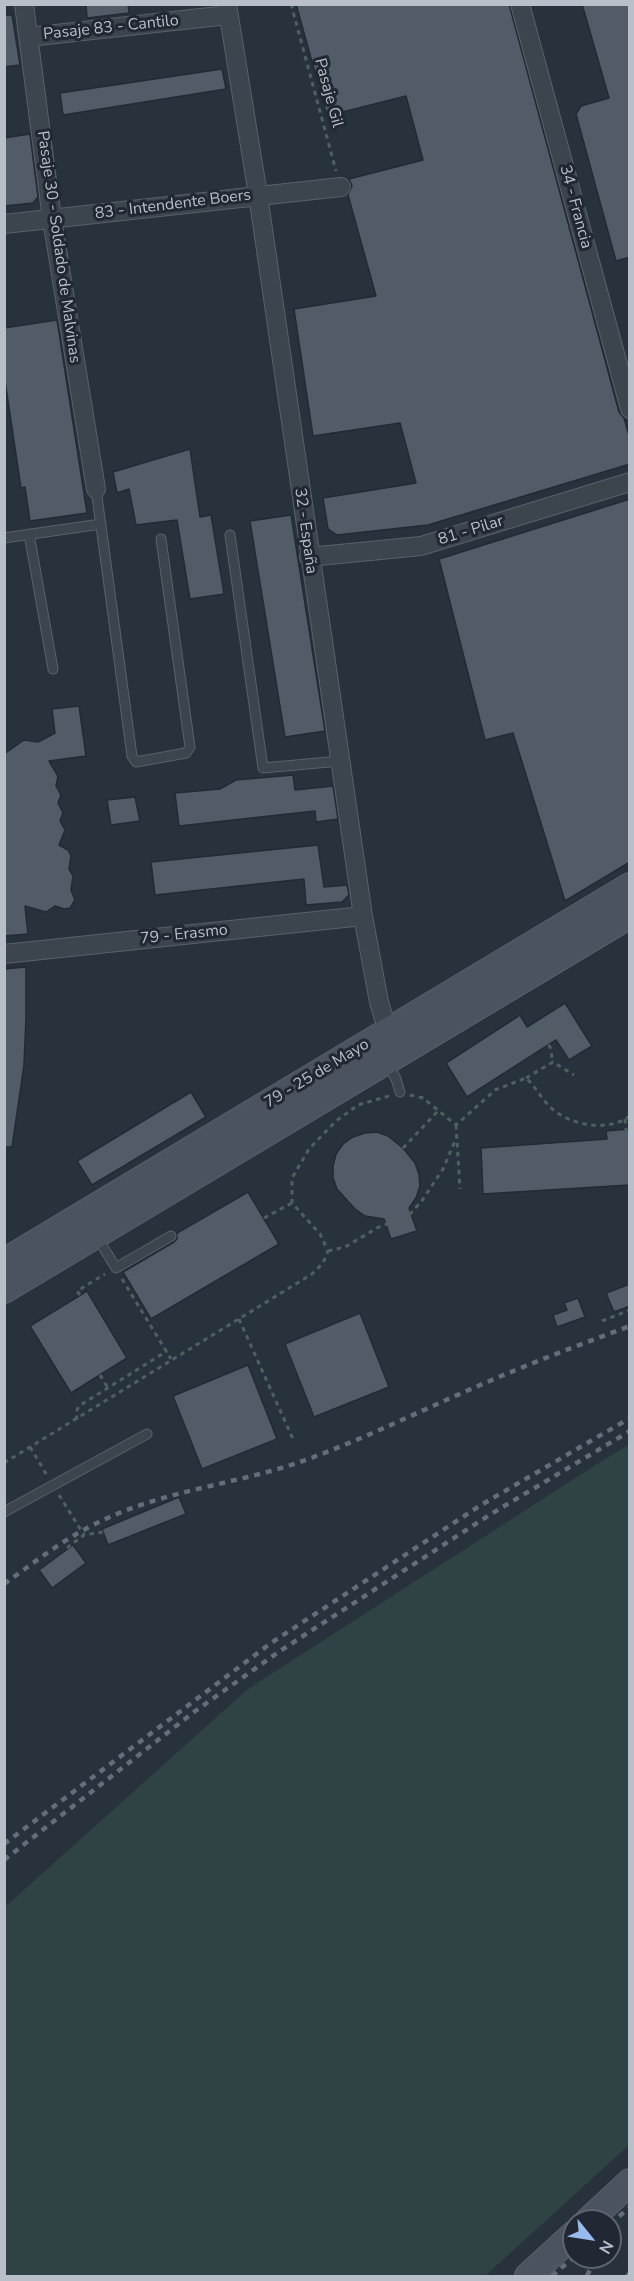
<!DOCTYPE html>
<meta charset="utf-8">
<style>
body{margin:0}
#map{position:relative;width:634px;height:2281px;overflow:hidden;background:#28323d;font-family:"Nunito Sans",sans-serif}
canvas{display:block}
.frame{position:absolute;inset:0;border:6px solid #b8bfc8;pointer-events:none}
.north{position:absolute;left:562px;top:2209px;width:60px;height:60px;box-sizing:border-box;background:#212833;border:2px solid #5d646f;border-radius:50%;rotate:120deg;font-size:16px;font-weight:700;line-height:24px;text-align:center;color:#b8bfc8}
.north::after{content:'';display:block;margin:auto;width:21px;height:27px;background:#99baed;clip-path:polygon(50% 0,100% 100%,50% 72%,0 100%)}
</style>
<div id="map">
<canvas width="634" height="2281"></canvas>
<div class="frame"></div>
<div class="north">N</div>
</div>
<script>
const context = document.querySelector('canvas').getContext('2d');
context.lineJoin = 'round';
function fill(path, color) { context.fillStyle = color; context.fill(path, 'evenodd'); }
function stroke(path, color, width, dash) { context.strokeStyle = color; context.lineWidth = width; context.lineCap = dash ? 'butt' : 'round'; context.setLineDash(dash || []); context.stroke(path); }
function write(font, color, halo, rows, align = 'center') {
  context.font = font + ' "Nunito Sans",sans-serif'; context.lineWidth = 6; context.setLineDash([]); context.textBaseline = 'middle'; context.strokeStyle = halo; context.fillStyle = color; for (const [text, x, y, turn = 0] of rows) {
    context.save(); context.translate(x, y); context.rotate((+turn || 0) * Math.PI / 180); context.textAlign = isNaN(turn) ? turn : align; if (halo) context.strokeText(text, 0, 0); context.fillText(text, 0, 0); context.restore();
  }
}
fill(new Path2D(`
 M629,1445V2145L485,2276H5V1907L248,1689L605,1459Z`), '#304344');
const building = new Path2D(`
 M86,4H128L129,13L87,18Z
 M296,4H509L619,412L624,418L630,439V464L428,525L337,535L328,529L323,498L416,483L400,423L313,436L294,309L376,296L348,195L352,186L349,179L423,160L406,96L327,116Z
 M582,4H630V257L616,261L576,114L581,106L609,98Z
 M4,15H12L20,65L4,67Z
 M222,69L226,89L63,115L60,93Z
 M30,134L38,197L33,203L4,206V138Z
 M57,320L87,513L30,521L25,487L21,488L4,374V328Z
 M190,449L200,517L211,515L224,594L190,599L177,520L136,525L129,489L117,493L113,472Z
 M630,499V862L565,901L513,733L485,740L439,559Z
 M291,515L325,731L285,737L250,521Z
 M79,706L86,756L49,761L58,776L56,786L61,795L58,803L63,813L60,821L65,830L59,845L68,850L71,856L69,869L73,876L71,890L75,900L70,908L64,909L55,906L46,912L25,906L28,934L4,936V754L24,740L38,742L55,733L52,709Z
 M293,775L295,790L333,786L338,819L316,822L315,811L179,826L175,793L220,789L236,780Z
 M135,797L140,821L111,825L107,800Z
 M318,845L324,887L347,885L349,895L342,902L306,905L304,879L155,895L151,862Z
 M26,967V1018L24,1065L12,1147H4V969Z
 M565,1003L592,1046L569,1060L556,1040L467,1097L446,1063L520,1015L527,1027Z
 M191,1092L206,1117L92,1185L77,1161Z
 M630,1129V1185L483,1194L481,1148L607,1139L606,1131Z
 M377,1132L388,1136L403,1148L415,1163L419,1174L420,1186L416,1198L409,1208L417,1231L391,1239L384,1219L365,1216L355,1209L337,1189L333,1178V1166L336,1154L343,1144L353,1137L365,1133Z
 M248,1192L279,1244L151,1319L123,1272L174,1242L177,1239V1233Z
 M630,1284V1306L614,1312L606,1293Z
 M87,1291L127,1358L71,1393L30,1326Z
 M578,1298L585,1317L557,1327L553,1315L567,1310L564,1303Z
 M360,1313L389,1387L314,1417L285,1344Z
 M248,1365L277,1439L202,1469L173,1396Z
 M179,1497L186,1514L108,1545L102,1529Z
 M73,1545L86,1563L52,1588L39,1570Z`);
fill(building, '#525b68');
stroke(building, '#232a35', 1.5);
const lane = new Path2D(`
 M96,489L132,756L136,762L186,753L190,747L161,539
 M29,534L53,669
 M230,535L263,768L340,761
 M4,538L101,524
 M392,1062L390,1068L396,1079L400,1092
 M97,1237L116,1268L171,1236
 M4,1512L147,1434`);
const street = new Path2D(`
 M24,4L52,219L96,489
 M227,4L258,195L363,916L379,1002L391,1042
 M520,4L630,409
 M29,37L228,15
 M4,224L341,187
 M309,557L421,546L630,482
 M4,954L363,916`);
const secondary = new Path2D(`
 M4,1262L630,886
 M4,1290L630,915
 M588,2221L630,2182
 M528,2276L574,2234`);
stroke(lane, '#5a616b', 11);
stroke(street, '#5a616b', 20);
stroke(secondary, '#5a616b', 28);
stroke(new Path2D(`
 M291,4L336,171
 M546,1024L539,1029L550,1047L553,1062
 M526,1078L553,1062L574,1075
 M410,1095L423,1098L456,1125L495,1090L526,1078C535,1086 541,1098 550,1107C569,1125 607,1133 630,1116
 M625,1119L626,1130
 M456,1125L460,1189
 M403,1148L439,1110
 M264,1218L292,1203
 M328,1251L345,1247L379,1227L408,1216L421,1202L443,1169L457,1136
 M122,1279L171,1359
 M80,1295L77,1291L105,1274
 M239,1319L293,1439
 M602,1321L630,1310
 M100,1375L108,1388
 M77,1420L76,1412L79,1406L167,1351
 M30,1447L48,1477
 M4,1463L312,1274L323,1263L328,1251L320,1234L292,1203V1178L309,1149L336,1121L358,1105L389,1096
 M59,1495L84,1535
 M69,1548L68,1547L84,1535L103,1532`), '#4f6062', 3, [4.5, 4.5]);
stroke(lane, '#3c444e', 9);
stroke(street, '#3c444e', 18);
stroke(secondary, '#4b5360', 26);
stroke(new Path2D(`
 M4,1584C35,1562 65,1538 99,1522C166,1489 242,1484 311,1458C368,1437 422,1410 478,1386C528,1364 579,1345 630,1326
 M4,1844L271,1643L481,1505L630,1418
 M4,1860L194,1712L280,1651L491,1514L630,1431
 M610,2224L630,2207
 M552,2276L574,2257
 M587,2276L596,2257
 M627,2276L630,2273`), '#646d79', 4.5, [6, 6]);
write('16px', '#b8bfc8', '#212833', [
 ["Pasaje 83 - Cantilo",111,28,-6],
 ["Pasaje Gil",328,93,75],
 ["83 - Intendente Boers",173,205,-7],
 ["34 - Francia",575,207,75],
 ["Pasaje 30 - Soldado de Malvinas",58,247,82],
 ["32 - España",305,531,82],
 ["81 - Pilar",471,531,-17],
 ["79 - Erasmo",184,935,-6],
 ["79 - 25 de Mayo",317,1074,-31]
]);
</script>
